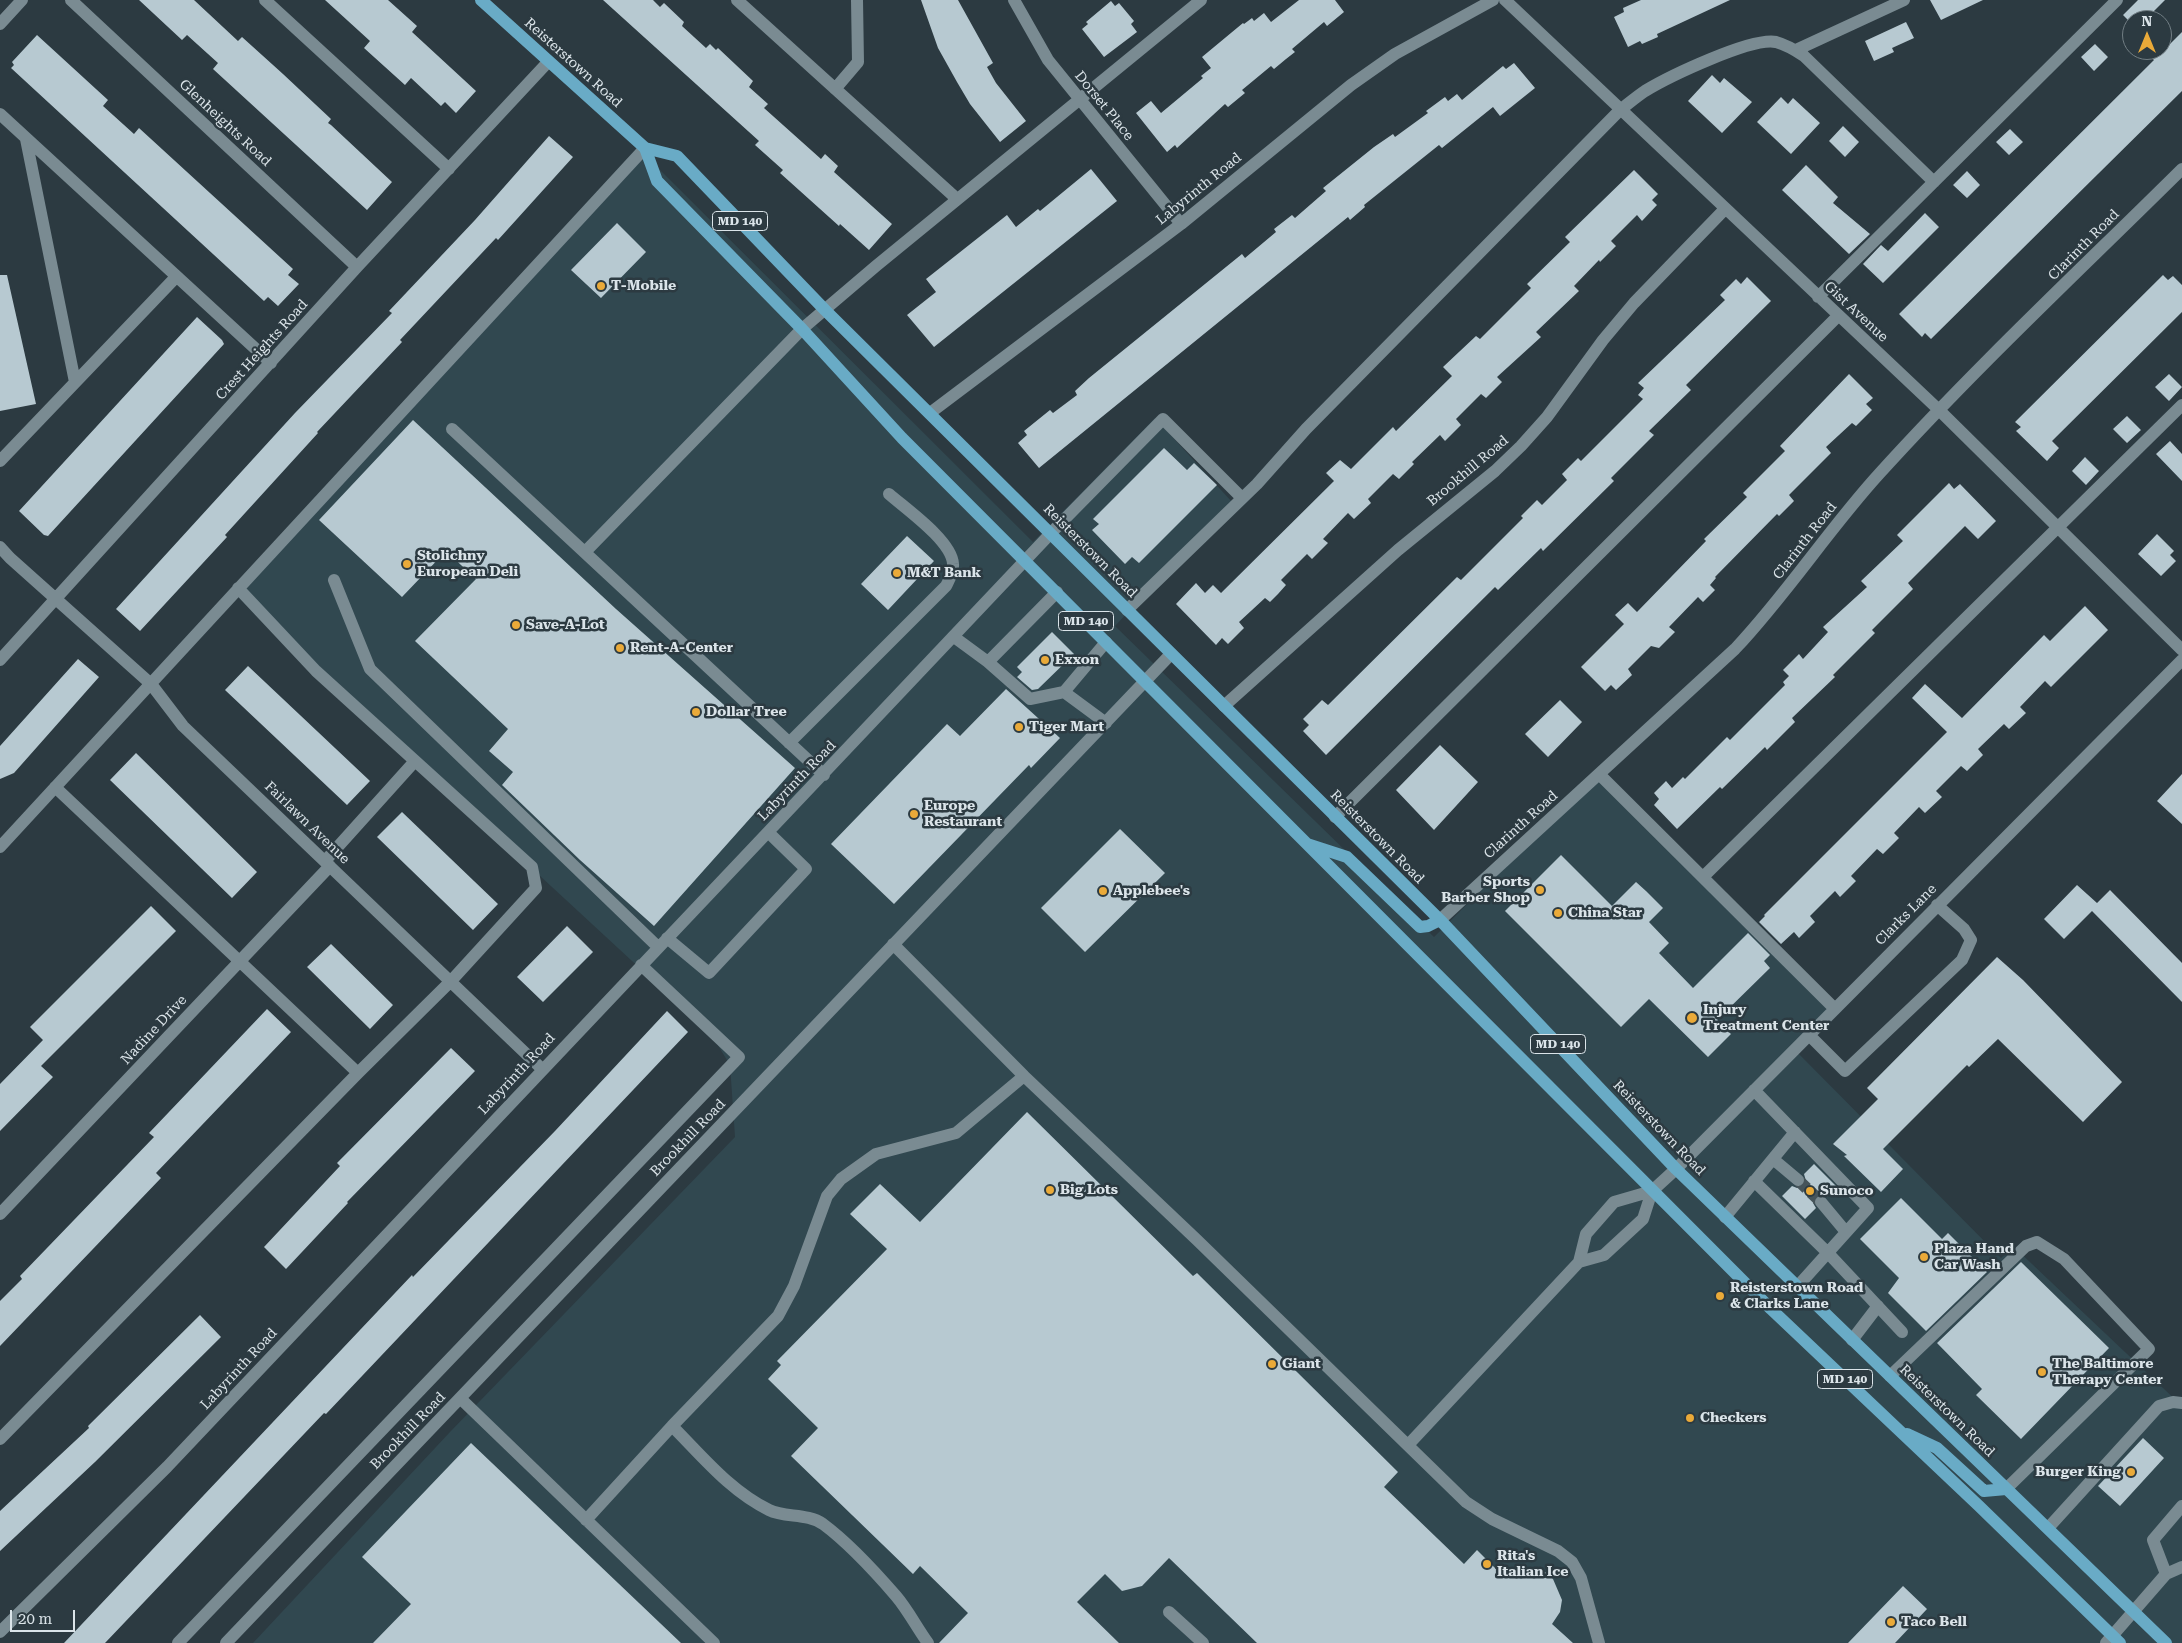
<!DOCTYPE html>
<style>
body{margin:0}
#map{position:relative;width:2182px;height:1643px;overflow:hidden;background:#2c3a41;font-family:"Roboto Serif",serif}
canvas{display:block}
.north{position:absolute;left:2122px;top:10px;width:50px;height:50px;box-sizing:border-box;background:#2c3a41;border:1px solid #727e84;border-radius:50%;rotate:0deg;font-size:14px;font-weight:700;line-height:20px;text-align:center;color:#dbe4e9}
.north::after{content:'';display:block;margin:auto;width:18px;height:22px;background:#eaaa39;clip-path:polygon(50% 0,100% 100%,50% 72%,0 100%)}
.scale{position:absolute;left:10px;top:1610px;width:65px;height:22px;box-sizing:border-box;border:2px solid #dbe4e9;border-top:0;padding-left:6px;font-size:15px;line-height:18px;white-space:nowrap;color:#dbe4e9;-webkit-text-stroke:4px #2c3a41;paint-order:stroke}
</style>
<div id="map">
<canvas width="2182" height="1643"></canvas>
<div class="north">N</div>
<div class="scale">20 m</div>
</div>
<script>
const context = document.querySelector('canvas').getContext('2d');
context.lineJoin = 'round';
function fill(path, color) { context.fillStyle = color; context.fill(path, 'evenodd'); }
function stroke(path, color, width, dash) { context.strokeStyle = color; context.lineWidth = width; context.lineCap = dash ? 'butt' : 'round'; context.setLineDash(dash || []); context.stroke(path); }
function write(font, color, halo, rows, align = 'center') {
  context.font = font + ' "Roboto Serif",serif'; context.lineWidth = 5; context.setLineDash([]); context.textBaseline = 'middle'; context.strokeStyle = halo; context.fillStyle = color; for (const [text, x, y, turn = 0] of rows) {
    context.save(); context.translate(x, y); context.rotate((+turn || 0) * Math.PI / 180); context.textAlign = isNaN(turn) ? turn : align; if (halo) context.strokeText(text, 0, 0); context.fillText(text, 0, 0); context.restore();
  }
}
fill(new Path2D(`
 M642,152L1033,542L1155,418L1232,502L1115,626L1434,937L1599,773L1833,1009L1794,1049L2001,1258L2013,1246L2182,1406V1643H253L450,1432L735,1137L730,1065L711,1034L235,594Z`), '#314850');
fill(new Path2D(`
 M139,0H194L238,41L242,37L283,74L331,119L328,123L331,125L392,182L367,210L213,69L218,63L187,35L182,40Z
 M325,0H388L417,26L412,32L476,91L456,113L445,102L441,106L411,78L405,85L364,48L370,41Z
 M603,0H653L660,7L664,3L684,22L682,26L706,48L710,44L716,50L718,48L753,81L749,87L768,104L764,108L821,159L825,154L838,166L834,172L892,224L869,250L840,224L839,226L780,173L783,170L755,145L759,141Z
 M921,0H958L993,63L987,67L996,83L1026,121L1000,142L970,104L957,82L938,48Z
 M1299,0H1335L1344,12L1327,26L1324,22L1292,49L1295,52L1286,59L1274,69L1271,66L1242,90L1245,93L1228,107L1225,104L1177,148L1175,145L1167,152L1136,113L1151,101L1161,113L1203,78L1201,76L1211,68L1202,57L1243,23L1244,24L1252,18L1254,21L1264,13L1271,22Z
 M1641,0H1730L1657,34L1658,37L1642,44L1640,41L1628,47L1614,17L1624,12L1623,8Z
 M1930,0H1983L1941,20Z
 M2138,0H2165L2145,20H2132V24L2123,15Z
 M1111,1L1115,6L1119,3L1134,21L1131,24L1137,32L1104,57L1082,29L1088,24L1086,22Z
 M1906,22L1914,38L1892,48L1894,52L1874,61L1865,41Z
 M2182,32V91L1931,339L1925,333L1922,337L1899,314L2154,60L2147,53L2150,50H2162V44L2166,48Z
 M37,35L108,100L103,106L134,134L139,128L293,269L288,275L299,284L278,306L268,297L264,301L11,68L14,65L12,62Z
 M2095,44L2108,57L2094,71L2081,57Z
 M1514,63L1535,88L1500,116L1493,107L1442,148L1439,145L1364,205L1365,207L1350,220L1348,217L1039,468L1018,443L1027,435L1024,431L1050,410L1053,413L1077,395L1075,391L1089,378L1242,254L1245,258L1276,232L1274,229L1292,215L1295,218L1326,191L1323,188L1374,147L1393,134L1395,137L1428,113L1426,111L1445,97L1448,101L1457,94L1462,100L1503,66L1506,69Z
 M1712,75L1720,83L1724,78L1752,102L1722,133L1688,101Z
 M1781,97L1788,104L1793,98L1820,123L1791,154L1757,122Z
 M1843,126L1859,142L1845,157L1829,141Z
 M2010,129L2023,142L2009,155L1996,142Z
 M549,136L573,157L498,240L496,238L400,340L402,342L317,432L318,433L225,535L227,537L140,631L116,609L295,413L392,313L389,311L475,220Z
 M1806,165L1838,197L1833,203L1870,234L1849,254L1782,190Z
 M1091,169L1117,201L934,347L907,315L936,292L926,279L1007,215L1016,227L1038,209L1040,211Z
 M1634,170L1658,194L1652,200L1657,205L1642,221L1637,215L1611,241L1616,246L1600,262L1599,260L1574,286L1579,291L1536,332L1541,337L1497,377L1502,382L1486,398L1481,394L1456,419L1461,425L1445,441L1440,435L1412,462L1414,464L1399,479L1393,474L1368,499L1371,503L1354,519L1348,513L1323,539L1328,543L1312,559L1307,554L1281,580L1286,585L1278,594L1270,602L1265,598L1239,622L1244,628L1228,644L1222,638L1216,645L1176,604L1196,583L1205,593L1213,585L1221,593L1334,481L1326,473L1340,460L1351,469L1393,427L1396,431L1452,376L1443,367L1476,336L1480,339L1531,288L1527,284L1570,242L1565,237Z
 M1967,171L1980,185L1967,198L1953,185Z
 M1925,213L1939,227L1883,283L1863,264L1881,245L1888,251Z
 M617,223L646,252L601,298L571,270Z
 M0,275H7L36,404L0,411Z
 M2163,275L2168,280L2173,276L2182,285V312L2052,441L2059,448L2047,461L2016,431L2021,427L2015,422Z
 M1747,277L1771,301L1686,385L1691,390L1649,431L1654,435L1611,478L1614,481L1543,551L1541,548L1498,590L1495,587L1326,755L1303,731L1309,725L1303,719L1322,700L1328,705L1457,577L1461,580L1523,518L1521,516L1537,500L1542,505L1567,480L1562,474L1578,458L1581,461L1643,399L1638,395L1644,388L1638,383L1725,300L1720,295L1736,279L1741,284Z
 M197,317L222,340L224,344L48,536L44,535L19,511Z
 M1849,374L1873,398L1866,404L1872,410L1856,426L1852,423L1826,447L1831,453L1789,495L1794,501L1779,516L1777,514L1715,577L1716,578L1710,585L1715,590L1703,602L1698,597L1669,627L1675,632L1659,648L1651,646L1628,669L1632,675L1616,690L1611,685L1605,691L1581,667L1624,624L1615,615L1628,603L1637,612L1706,541L1704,539L1747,497L1743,493L1785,451L1780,446Z
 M2169,374L2182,387L2169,401L2155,387Z
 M2127,416L2141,430L2127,443L2113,429Z
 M413,420L616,609L795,768L654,926L580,860L502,785L513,772L489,751L508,729L415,641L476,579L446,551L402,597L319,520Z
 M2170,441L2182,454V481L2156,454Z
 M1164,448L1187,470L1194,463L1217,485L1139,563L1132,557L1125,564L1092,530L1099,524L1093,519Z
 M2085,457L2099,471L2086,485L2072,471Z
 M1949,483L1954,489L1960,484L1996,521L1978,539L1965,526L1908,583L1913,589L1872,630L1875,633L1833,675L1835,677L1792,718L1795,722L1767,750L1765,747L1722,789L1720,787L1677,829L1654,805L1659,799L1654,793L1666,781L1672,788L1683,777L1685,779L1727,737L1730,740L1785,685L1783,682L1789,676L1783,670L1799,654L1803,659L1828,632L1823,627L1867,587L1861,581L1903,541L1897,535Z
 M2157,534L2174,551L2170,555L2176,561L2161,576L2138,554Z
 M907,536L934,561L888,610L861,584Z
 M2085,606L2108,630L2051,687L2045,681L2020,707L2026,713L2009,729L2004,724L1978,749L1983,755L1967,771L1961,766L1936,791L1942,797L1925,813L1919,807L1894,833L1899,838L1883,854L1877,849L1851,876L1856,881L1840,897L1835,891L1810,916L1815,922L1799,938L1794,932L1781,944L1759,922L1765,916L1764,915L1947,732L1912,698L1925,684L1962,718L2044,635L2050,641Z
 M1052,632L1074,654L1038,689L1032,690L1017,677L1022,672L1017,667Z
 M78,659L99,677L14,773L0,779V746Z
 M248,666L370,781L347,805L225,690Z
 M1006,689L1060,738L1031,768L1029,765L894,904L831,844L947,724L960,736Z
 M1560,700L1582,722L1548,757L1525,734Z
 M1440,745L1478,782L1434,830L1396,790Z
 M136,753L257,872L232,898L110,780Z
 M2182,774V824L2157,801Z
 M402,812L498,904L473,930L377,837Z
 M1120,829L1165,873L1085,952L1041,908Z
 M1561,855L1612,906L1636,882L1646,891L1663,908L1649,922L1669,943L1659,953L1693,988L1748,933L1770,955L1764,961L1770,968L1717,1020L1731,1034L1708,1057L1649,999L1621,1027L1505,911Z
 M2077,885L2097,903L2110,890L2182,963V1002L2092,911L2064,939L2044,919Z
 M151,906L176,931L41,1066L53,1077L0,1131V1084L43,1040L30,1027Z
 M567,926L593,952L543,1002L517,977Z
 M331,944L393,1005L370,1029L307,967Z
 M1997,957L2023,980L2122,1082L2083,1122L1998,1039L1969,1067L1967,1065L1883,1149L1903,1169L1881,1192L1844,1156L1847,1155L1833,1144L1878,1099L1867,1088Z
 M267,1009L291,1032L156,1173L161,1178L0,1346V1301L22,1279L20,1276L154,1137L149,1133Z
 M667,1011L688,1032L326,1414L324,1413L105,1643H64L412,1275L413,1277L555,1131Z
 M451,1048L475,1071L347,1202L348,1203L286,1269L264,1247L340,1166L337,1163Z
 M1027,1112L1193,1276L1197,1273L1398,1472L1384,1487L1464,1564L1477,1550L1502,1575L1523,1568H1534L1545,1572L1553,1579L1562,1600L1560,1612L1552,1624L1573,1643H1257L1169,1558L1142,1586L1122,1591L1105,1574L1077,1602L1119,1643H939L968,1613L920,1566L913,1574L791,1456L818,1428L768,1379L781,1365L777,1361L887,1249L850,1214L880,1184L920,1222Z
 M1814,1164L1837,1187L1827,1197L1820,1194L1815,1196L1813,1203L1816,1208L1805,1219L1782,1196L1792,1186L1797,1188L1804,1186L1806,1181L1804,1174Z
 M1901,1198L1942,1239L1948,1233L1987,1272L1926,1331L1888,1293L1899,1278L1860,1239Z
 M2021,1262L2109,1348L2021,1439L1976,1395L1982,1389L1937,1343Z
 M200,1315L221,1337L95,1462L0,1551V1511L89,1428L88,1426Z
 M2143,1438L2164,1458L2120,1506L2098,1486Z
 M471,1443L681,1643H373L411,1604L362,1557Z
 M1903,1586L1927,1609L1895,1643H1848Z`), '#b7c9d1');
stroke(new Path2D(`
 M1798,1180L1821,1202`), '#46545a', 12, [12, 6]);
stroke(new Path2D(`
 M71,0L357,267
 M265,0L449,169
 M737,0L957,199
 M1014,0L1048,60L1181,224
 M1505,0L1939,410L2182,650
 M0,24L22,0
 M1796,50L1904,0
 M835,89L858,62L857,0
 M0,114L271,363
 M26,139L75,382
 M1818,297L2117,0
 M930,413L1181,224L1351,85L1395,54L1493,0
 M452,429L824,775
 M0,461L176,277
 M0,547L10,558L151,684L183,726L542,1069
 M585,552L802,329L876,266L1201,0
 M334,580L370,669L658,947
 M1127,610L1257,484L1306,429L1620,110C1628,104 1636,97 1645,91C1668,77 1751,37 1776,42C1787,45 1795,50 1804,56L1934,182
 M954,637L988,662L1030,699L1064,692L1106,723
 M0,660L357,267L548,62
 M988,662L1057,592
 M1064,692L1106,642
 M1224,706L1398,550L1495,471L1521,446L1547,417L1603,340L1634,303L1724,210
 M789,743L946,586C949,580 954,572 953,564C952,541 906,509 889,494
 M1600,775L1835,1009
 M55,787L358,1073
 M1335,817L1838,316
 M0,847L645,148
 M325,861L415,761
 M1703,877L2182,405
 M1440,920L1735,649C1787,594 1828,530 1879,474C1975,368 2080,270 2182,169
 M667,938L709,973L806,869L769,833
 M893,944L1024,1076L1197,1240L1466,1502L1492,1519L1558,1551L1572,1562L1581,1578L1599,1643
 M1809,1035L1845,1071L1962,960L1971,940L1964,929L1937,905
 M1754,1090L1868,1208L1797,1287
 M1773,1159L1798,1180
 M1754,1181L1828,1253L1902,1332
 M1821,1202L1846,1232
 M0,1214L330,866
 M1725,1217L1795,1132
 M1579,1262L1604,1255L1643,1219L1652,1191
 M1852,1340L1878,1306
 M1890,1376L2026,1246L2037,1242L2064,1259L2149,1349L2006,1489
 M461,1399L714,1643
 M672,1426C702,1456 730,1491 769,1510C785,1518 807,1513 823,1524C846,1541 877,1574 896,1596C908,1610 917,1628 928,1643
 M0,1439L358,1073L451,981L536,888L532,867L316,671L238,588
 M1409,1444L1579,1262L1586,1234L1614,1202L1652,1191L1676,1169L2182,660
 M586,1520L672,1426L778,1316L794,1286L827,1196L841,1179L876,1154L956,1133L1024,1076
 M2049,1527L2159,1406L2173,1402L2182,1403
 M2166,1574L2153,1540L2182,1506
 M1169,1612L1203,1643
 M0,1632L167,1467L1052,532L1163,419L1242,498
 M178,1643L739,1057L641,965
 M226,1643L1171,654
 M2106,1643L2166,1574L2182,1567`), '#7a8b92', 12);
stroke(new Path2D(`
 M481,0L645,148L657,181L802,329L902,438L1771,1309L1979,1506L2120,1643
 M645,148L677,156L825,310L1440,920L1676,1169L2166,1643
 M1307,844L1347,857L1420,927L1428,926L1440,920
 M1907,1434L1937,1448L1984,1491L2006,1489`), '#69abc6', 12);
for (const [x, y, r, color] of [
 [601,286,5,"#eaaa39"],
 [407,564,5,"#eaaa39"],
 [897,573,5,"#eaaa39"],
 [516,625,5,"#eaaa39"],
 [620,648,5,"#eaaa39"],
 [1045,660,5,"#eaaa39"],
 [696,712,5,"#eaaa39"],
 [1019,727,5,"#eaaa39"],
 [914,814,5,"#eaaa39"],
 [1540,890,5,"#eaaa39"],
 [1103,891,5,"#eaaa39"],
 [1558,913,5,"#eaaa39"],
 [1692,1018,6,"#eaaa39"],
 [1050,1190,5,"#eaaa39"],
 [1810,1191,5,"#eaaa39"],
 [1924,1257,5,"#eaaa39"],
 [1720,1296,5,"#eaaa39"],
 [1272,1364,5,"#eaaa39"],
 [2042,1372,5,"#eaaa39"],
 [1690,1418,5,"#eaaa39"],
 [2131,1472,5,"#eaaa39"],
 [1487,1564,5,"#eaaa39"],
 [1891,1622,5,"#eaaa39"]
]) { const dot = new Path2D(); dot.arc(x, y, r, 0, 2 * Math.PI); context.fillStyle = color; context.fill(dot); stroke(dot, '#2c3a41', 2); }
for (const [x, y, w] of [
 [740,221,55],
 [1086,621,55],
 [1558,1044,55],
 [1845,1379,55]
]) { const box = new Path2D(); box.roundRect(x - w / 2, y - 9.5, w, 19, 4); context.fillStyle = '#2c3a41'; context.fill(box); stroke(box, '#dbe4e9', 1); }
write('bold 12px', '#dbe4e9', null, [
 ["MD 140",740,221],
 ["MD 140",1086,621],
 ["MD 140",1558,1044],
 ["MD 140",1845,1379]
]);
write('14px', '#dbe4e9', '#2c3a41', [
 ["Reisterstown Road",573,63,42],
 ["Dorset Place",1104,106,51],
 ["Glenheights Road",225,123,43],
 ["Labyrinth Road",1199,189,-39],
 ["Clarinth Road",2084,245,-45],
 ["Gist Avenue",1856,312,43],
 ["Crest Heights Road",262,350,-48],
 ["Brookhill Road",1468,471,-40],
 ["Clarinth Road",1805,541,-52],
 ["Reisterstown Road",1090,551,45],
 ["Labyrinth Road",797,781,-46],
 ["Fairlawn Avenue",307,823,44],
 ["Clarinth Road",1521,825,-42],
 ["Reisterstown Road",1377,837,45],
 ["Clarks Lane",1906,915,-45],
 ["Nadine Drive",154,1030,-47],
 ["Labyrinth Road",517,1074,-47],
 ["Reisterstown Road",1659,1128,46],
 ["Brookhill Road",688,1138,-46],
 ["Labyrinth Road",239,1369,-47],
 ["Reisterstown Road",1947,1411,44],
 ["Brookhill Road",408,1431,-46]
]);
write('bold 14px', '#dbe4e9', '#2c3a41', [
 ["T-Mobile",611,286],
 ["Stolichny",417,556],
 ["European Deli",417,572],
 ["M&T Bank",907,573],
 ["Save-A-Lot",526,625],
 ["Rent-A-Center",630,648],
 ["Exxon",1055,660],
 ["Dollar Tree",706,712],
 ["Tiger Mart",1029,727],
 ["Europe",924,806],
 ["Restaurant",924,822],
 ["Sports",1530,882,"right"],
 ["Barber Shop",1530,898,"right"],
 ["Applebee's",1113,891],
 ["China Star",1568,913],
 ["Injury",1703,1010],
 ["Treatment Center",1703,1026],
 ["Big Lots",1060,1190],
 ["Sunoco",1820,1191],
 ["Plaza Hand",1934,1249],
 ["Car Wash",1934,1265],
 ["Reisterstown Road",1730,1288],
 ["& Clarks Lane",1730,1304],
 ["Giant",1282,1364],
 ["The Baltimore",2052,1364],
 ["Therapy Center",2052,1380],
 ["Checkers",1700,1418],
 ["Burger King",2121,1472,"right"],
 ["Rita's",1497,1556],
 ["Italian Ice",1497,1572],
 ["Taco Bell",1901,1622]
], 'left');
</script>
